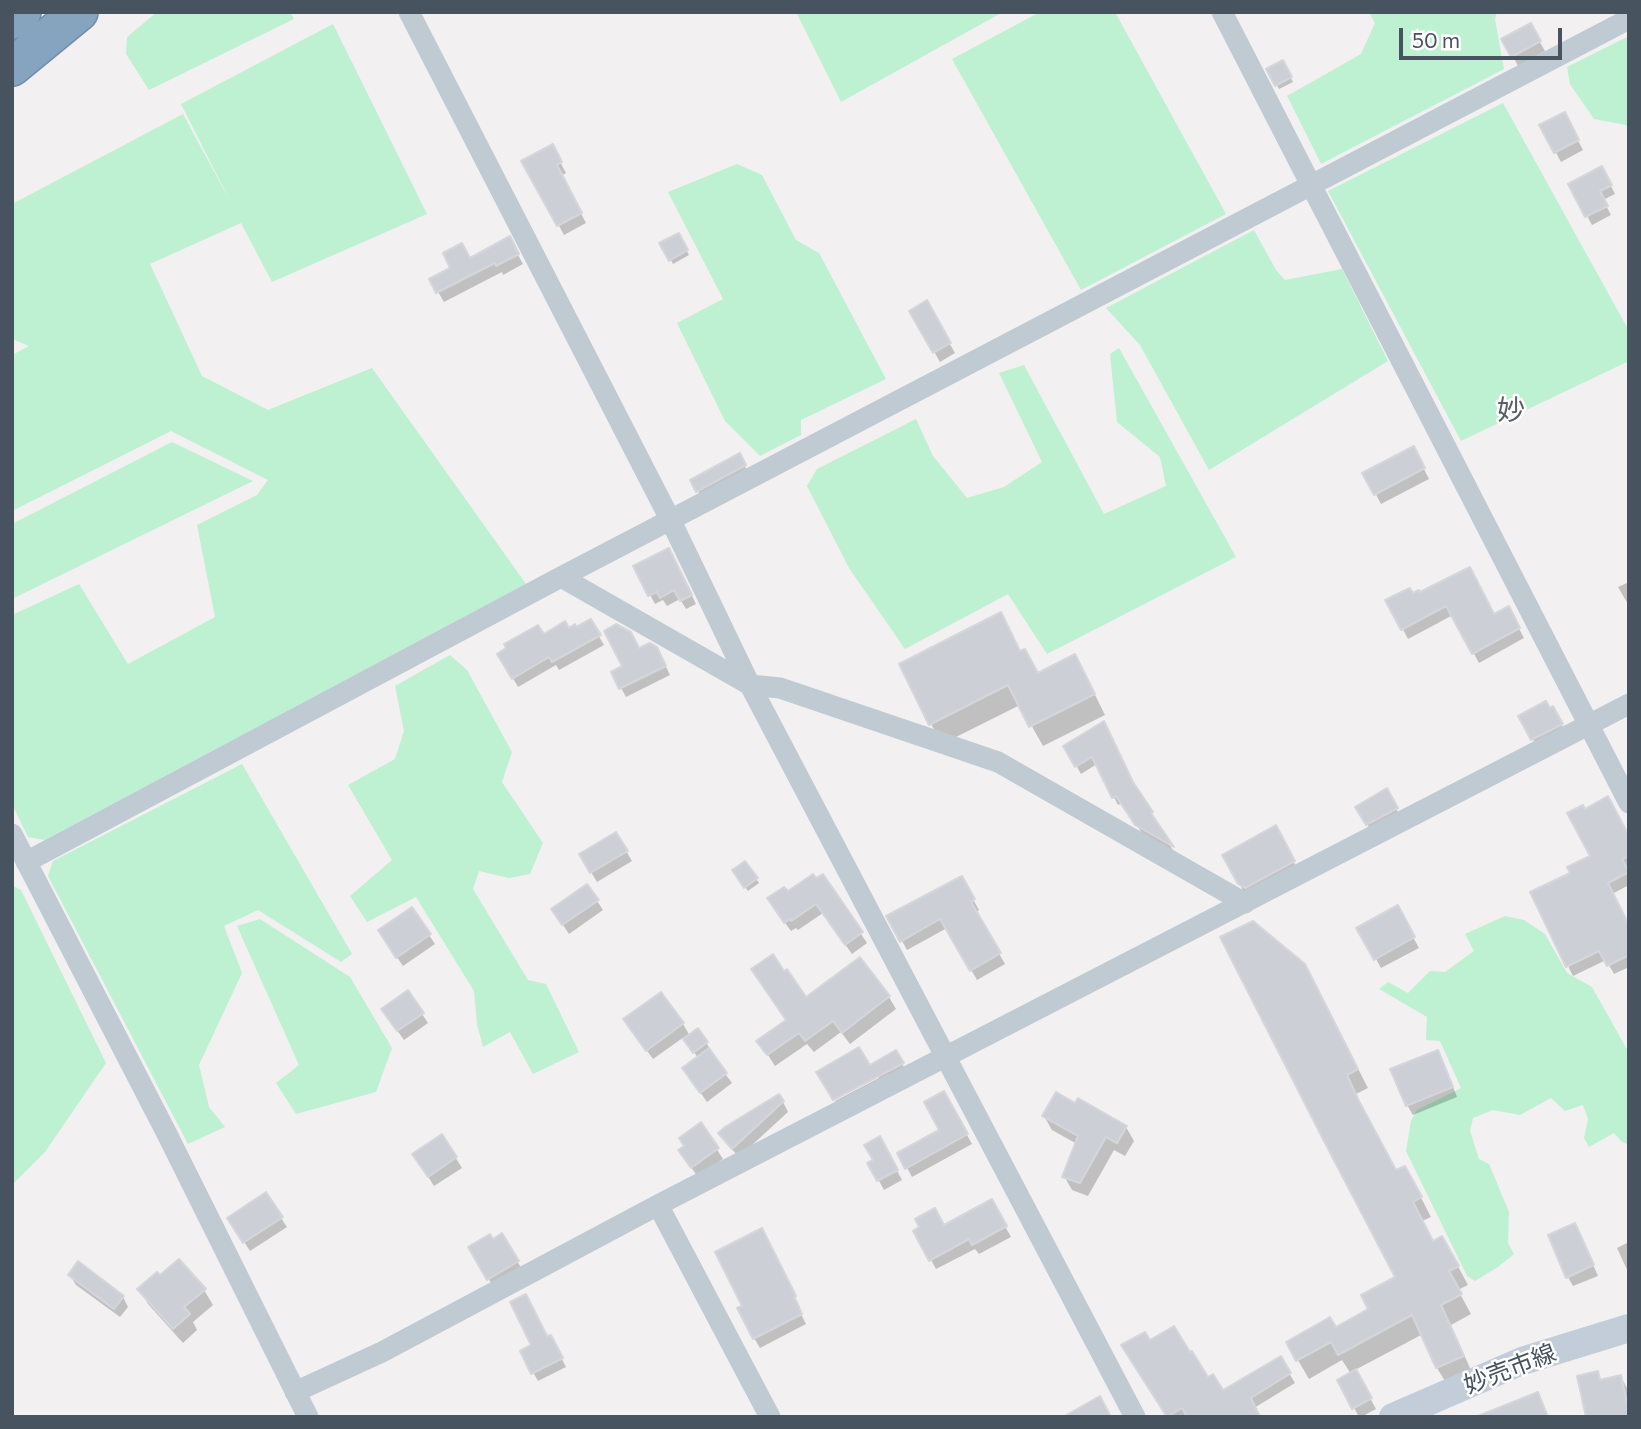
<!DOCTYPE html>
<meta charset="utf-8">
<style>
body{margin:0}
#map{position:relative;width:1641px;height:1429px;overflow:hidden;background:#f2f0f0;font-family:Commissioner,sans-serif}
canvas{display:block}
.frame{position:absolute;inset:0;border:14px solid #47535e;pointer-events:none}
.scale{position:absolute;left:1399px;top:28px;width:163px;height:32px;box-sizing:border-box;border:4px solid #47535e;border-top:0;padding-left:9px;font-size:21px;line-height:24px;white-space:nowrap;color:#47535e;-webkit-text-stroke:5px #fff;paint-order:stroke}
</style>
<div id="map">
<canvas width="1641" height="1429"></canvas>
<div class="frame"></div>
<div class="scale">50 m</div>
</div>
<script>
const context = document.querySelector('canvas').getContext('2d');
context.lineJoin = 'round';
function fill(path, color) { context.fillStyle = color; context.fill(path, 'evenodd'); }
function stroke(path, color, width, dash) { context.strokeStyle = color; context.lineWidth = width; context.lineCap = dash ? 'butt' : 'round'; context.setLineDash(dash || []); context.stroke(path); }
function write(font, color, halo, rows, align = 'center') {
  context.font = font + ' Commissioner,"Noto Sans JP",sans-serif'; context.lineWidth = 5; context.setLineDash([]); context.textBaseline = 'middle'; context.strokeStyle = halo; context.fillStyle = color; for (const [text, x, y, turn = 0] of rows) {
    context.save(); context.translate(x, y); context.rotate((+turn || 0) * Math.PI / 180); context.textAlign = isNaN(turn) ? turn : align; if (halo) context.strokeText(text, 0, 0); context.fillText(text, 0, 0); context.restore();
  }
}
fill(new Path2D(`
 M157,12H290L294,19L149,90L126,54L127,37Z
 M796,12H1003L841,102Z
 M1040,12H1115L1226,214L1081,290L952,59Z
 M1369,12H1497L1495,19L1504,69L1321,164L1287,96L1361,54L1375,23Z
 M333,24L427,214L272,282L241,223L150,264L202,376L268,410L372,368L526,584L45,840L28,837L12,804V615L79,584L128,664L215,617L197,525L257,495L268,480L171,431L12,511V355L29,346L12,339V204L183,114L231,203L181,104Z
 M1629,36V130L1626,125L1594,119L1570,84L1567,67Z
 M1503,103L1629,331V361L1461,441L1328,191Z
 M737,164L762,175L796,240L819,253L886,379L801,420V435L760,456L725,421L677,323L723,299L668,192Z
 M1254,230L1276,270L1285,280L1342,269L1388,361L1209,470L1140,345L1106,308Z
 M1119,348L1236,557L1047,654L1008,594L905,649L849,568L807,486L817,469L916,419L933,456L967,498L1004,487L1042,462L999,373L1024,365L1104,514L1166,486L1160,457L1117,422L1110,354Z
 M172,442L253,481L12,599V524Z
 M450,655L467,670L512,752L502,782L543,843L530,874L509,878L479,871L473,889L528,980L546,984L579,1052L533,1074L510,1032L483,1047L477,1024L474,991L416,897L367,922L350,896L392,860L348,785L395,759L404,731L395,686Z
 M242,764L352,954L341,962L258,910L224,926L242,973L199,1065L209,1107L225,1127L188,1144L48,876L53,861Z
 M12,885L21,890L106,1063L45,1152L12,1185Z
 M1505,916L1524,920L1545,934L1567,973L1592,987L1629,1053V1145L1622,1142L1614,1133L1589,1147L1584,1138L1588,1119L1583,1105L1565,1111L1551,1098L1520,1115L1493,1110L1473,1118L1470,1131L1479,1159L1489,1164L1509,1212L1508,1243L1514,1254L1498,1267L1475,1281L1467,1276L1406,1151L1411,1121L1417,1110L1461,1088L1440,1041L1426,1040L1427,1017L1379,989L1388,982L1408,993L1430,971L1445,972L1474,951L1465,934Z
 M260,919L350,977L392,1048L376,1092L296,1114L276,1083L299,1065L237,926Z`), '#bdf1d1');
fill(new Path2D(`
 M1530,25L1545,51L1518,66L1504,40Z
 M1282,62L1293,82L1279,89L1268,70Z
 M1564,114L1583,150L1561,162L1542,126Z
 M552,147L566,173L561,176L586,223L564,235L524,162Z
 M1602,168L1615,194L1603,200L1611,215L1592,225L1570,185Z
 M678,235L689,255L673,264L662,244Z
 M509,239L523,264L503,275L502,272L444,302L431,280Z
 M926,303L955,353L940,362L911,311Z
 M1413,448L1429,479L1381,504L1365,474Z
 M739,456L750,476L703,500L692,481Z
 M674,559L696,604L686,609L680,599L667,606L663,600L655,604L635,567Z
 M1629,582V606L1618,587Z
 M1413,596L1494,616L1508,608L1524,638L1479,663L1453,615L1408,639L1388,601Z
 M590,621L604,645L559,670L556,665L518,687L499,654L543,636L576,630Z
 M1012,635L1021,653L1038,675L1086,677L1105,715L1043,746L1020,705L942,744L931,724Z
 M639,650L662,659L670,675L626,697L613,673L624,667Z
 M1552,709L1567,734L1538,748L1521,717Z
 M1103,723L1135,788L1174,852L1142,833L1122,803L1118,805L1097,764L1081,774L1065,746Z
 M1386,791L1402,819L1373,834L1357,807Z
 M1275,828L1299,872L1245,894L1224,856Z
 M616,834L632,861L597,882L581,855Z
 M1629,838V868L1626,869L1629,874V885L1612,894L1629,925V967L1614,974L1606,960L1573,976L1532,893L1572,874Z
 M745,863L759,883L748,891L734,871Z
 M822,876L867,943L852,954L823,913L798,930L796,928L791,931L775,909L787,894Z
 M961,878L979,910L975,912L1005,964L977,980L947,928L907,950L889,917Z
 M597,901L603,910L569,934L559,919Z
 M1397,908L1419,948L1381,968L1359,928Z
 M429,935L435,944L403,966L385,940Z
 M1315,985L1368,1088L1356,1094L1369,1122L1396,1172L1415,1186L1431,1217L1422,1221L1433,1243L1453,1257L1468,1285L1458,1290L1471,1314L1451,1325L1473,1375L1448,1386L1437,1368L1423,1334L1355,1370L1376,1409L1361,1417H1359L1339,1380L1351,1374L1342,1360L1309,1379L1288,1343L1335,1329L1371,1310L1398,1278Z
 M889,997L896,1009L850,1044L841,1032L814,1052L807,1044L775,1066L759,1041L788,1021L805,999Z
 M422,1014L428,1023L404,1040L389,1019Z
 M683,1024L690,1036L698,1031L709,1047L707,1049L732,1083L707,1102L684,1069L698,1058L684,1037L653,1059L631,1029Z
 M895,1052L911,1079L843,1114L835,1101L879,1078V1074L870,1067Z
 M1443,1061L1457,1097L1413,1115L1407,1105Z
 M944,1093L972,1144L912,1177L899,1153L941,1131Z
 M783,1102L788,1112L739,1157L726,1143L720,1134Z
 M1076,1105L1126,1127L1134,1141L1125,1156L1114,1150L1088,1196L1072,1190L1064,1176L1077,1144L1052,1130L1044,1116Z
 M701,1125L723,1159L698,1177L686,1160V1147Z
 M442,1136L462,1168L434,1186L420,1164Z
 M880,1139L902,1180L884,1190L870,1164L875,1161Z
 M991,1201L1011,1237L979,1254L975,1249L936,1269L915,1231L944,1227Z
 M281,1218L287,1227L250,1251L235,1228Z
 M1580,1235L1598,1276L1573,1286L1568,1277Z
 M502,1236L523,1271L494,1288L470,1247L493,1241Z
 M767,1240L800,1307L798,1308L806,1324L760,1348L754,1338L745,1306Z
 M1629,1242V1274L1617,1248Z
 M70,1275L123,1297L128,1307L120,1317L76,1285Z
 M140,1289L204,1290L213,1305L193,1322L197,1330L183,1343L148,1304Z
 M550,1337L566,1367L538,1381L522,1352Z
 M1149,1342L1208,1379L1222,1393L1280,1358L1295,1383L1254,1408L1259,1417H1169L1129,1354Z
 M1597,1373L1602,1381L1621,1377L1628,1390L1629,1417L1606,1416Z`), '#0003');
const building = new Path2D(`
 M1531,23L1541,41L1511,57L1501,39Z
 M1283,60L1292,77L1275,86L1266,69Z
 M1565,112L1579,140L1554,153L1539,125Z
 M553,144L562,162L557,165L582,213L557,226L521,161Z
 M1602,166L1612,185L1600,191L1608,206L1585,217L1568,184Z
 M679,233L688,250L669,261L659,243Z
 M510,236L519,254L496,266L495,263L436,293L429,279L450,268L443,253L462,243L470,258Z
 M927,300L951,343L933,353L909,311Z
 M1414,446L1425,468L1374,495L1362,473Z
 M740,453L746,465L696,492L690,480Z
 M669,548L692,595L680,601L674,590L660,598L657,592L648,596L633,566Z
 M1470,567L1494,614L1509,606L1520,628L1472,654L1446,606L1401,630L1385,600L1410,588L1413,593L1419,590L1420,592Z
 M1001,612L1020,651L1025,649L1038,673L1075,654L1095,694L1029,727L1008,685L929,725L899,664Z
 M591,619L601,635L552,662L549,657L512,679L497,654L506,648L504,644L538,625L544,634L565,621L569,628L575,624L576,627Z
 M616,624L631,632L639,648L650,643L657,647L666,666L619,689L611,672L622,666L604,631Z
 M1546,701L1550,708L1553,706L1563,724L1531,740L1518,716Z
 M1104,721L1133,782L1153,812L1151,813L1174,847L1135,825L1116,796L1112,798L1092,757L1075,767L1063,746Z
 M1387,788L1398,808L1366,825L1355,807Z
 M1608,796L1629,836V856L1622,859L1629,872L1608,883L1629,925V955L1607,966L1599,951L1566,967L1530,892L1570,873L1567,867L1590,856L1567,813L1583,805L1585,809Z
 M1276,825L1295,861L1245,888L1238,884L1222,855Z
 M616,832L628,851L590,873L579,854Z
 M745,861L758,878L744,888L732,870Z
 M813,874L816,878L823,874L863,932L845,945L816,904L791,921L790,919L784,923L767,898L784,887L788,891Z
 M962,876L975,899L971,902L1001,953L970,971L940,919L900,942L886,916Z
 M587,884L599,900L562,925L551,909Z
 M1398,905L1415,937L1374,960L1356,928Z
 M412,907L431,934L396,958L378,930Z
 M1253,921L1305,964L1358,1069L1347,1075L1359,1101L1396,1170L1405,1166L1422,1197L1413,1202L1433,1241L1442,1236L1459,1266L1449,1271L1462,1294L1441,1305L1464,1356L1436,1368L1412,1315L1338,1355L1331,1342L1296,1361L1286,1342L1330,1317L1336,1327L1368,1309L1361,1295L1395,1277L1326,1145L1220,937Z
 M773,954L784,971L787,969L806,997L860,957L890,996L842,1033L833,1021L805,1041L799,1033L767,1055L756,1041L786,1020L751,969Z
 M408,990L424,1013L397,1031L381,1009Z
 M661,992L684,1023L646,1051L623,1019Z
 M698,1028L708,1042L693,1053L683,1039Z
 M859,1047L870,1065L896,1050L904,1063L833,1100L816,1072Z
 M709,1048L727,1073L700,1093L682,1068Z
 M1438,1050L1453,1087L1406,1106L1390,1069Z
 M944,1091L968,1134L905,1169L897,1153L939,1130L924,1102Z
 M1056,1092L1075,1103L1078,1098L1127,1126L1117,1143L1106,1137L1080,1183L1062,1177L1078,1136L1042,1116Z
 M779,1094L784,1101L732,1149L718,1133L725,1127Z
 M701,1122L719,1148L691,1168L678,1150L684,1146L679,1138Z
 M442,1134L457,1157L428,1177L412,1154Z
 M880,1136L898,1170L877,1181L867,1163L873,1160L864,1145Z
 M266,1192L283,1217L243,1243L227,1218Z
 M992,1199L1007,1226L972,1245L969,1239L929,1261L913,1231L919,1227L915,1219L935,1208L944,1225Z
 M1575,1223L1594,1265L1566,1278L1548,1235Z
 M762,1228L796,1296L794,1297L802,1314L753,1339L737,1308L742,1306L715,1252Z
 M502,1233L519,1261L487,1280L468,1247L490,1234L493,1239Z
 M179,1259L206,1289L184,1307L190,1314L173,1329L137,1289L157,1272L160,1275Z
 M78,1261L124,1296L114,1309L68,1275Z
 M526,1294L547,1336L551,1335L563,1358L531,1374L520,1351L531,1345L510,1302Z
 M1174,1326L1190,1352L1192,1351L1208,1377L1213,1374L1223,1390L1281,1356L1291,1373L1251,1398L1260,1417H1187L1182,1408L1167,1417L1121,1345L1145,1332L1150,1340Z
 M1356,1369L1372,1398L1352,1409L1337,1380Z
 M1598,1371L1600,1380L1621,1375L1628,1408H1627L1628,1417H1586L1577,1376Z
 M1538,1392L1548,1417H1478V1416Z
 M1100,1396L1111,1417H1063Z`);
fill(building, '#cccfd5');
stroke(building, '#d4d6dc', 2);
const highway = new Path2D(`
 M12,20L22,12
 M12,67L79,12`);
stroke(highway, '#718eac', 40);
stroke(new Path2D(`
 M409,12L671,521L750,685L1135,1417
 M1222,12L1629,803
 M561,577L750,685L780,688L998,762L1245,903
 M12,834L166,1132L308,1417
 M26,862L561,577L1629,19
 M658,1205L770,1417
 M295,1392L382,1352L658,1205L1629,704`), '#c0cad2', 21);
stroke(new Path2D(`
 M1393,1417L1522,1361L1629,1328`), '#c2cdd9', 28);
stroke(highway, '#86a3c0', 37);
write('24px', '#47535e', '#fff', [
 ["妙売市線",1510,1369,-21]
]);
write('28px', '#5c6065', '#fff', [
 ["妙",1511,411]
]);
</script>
